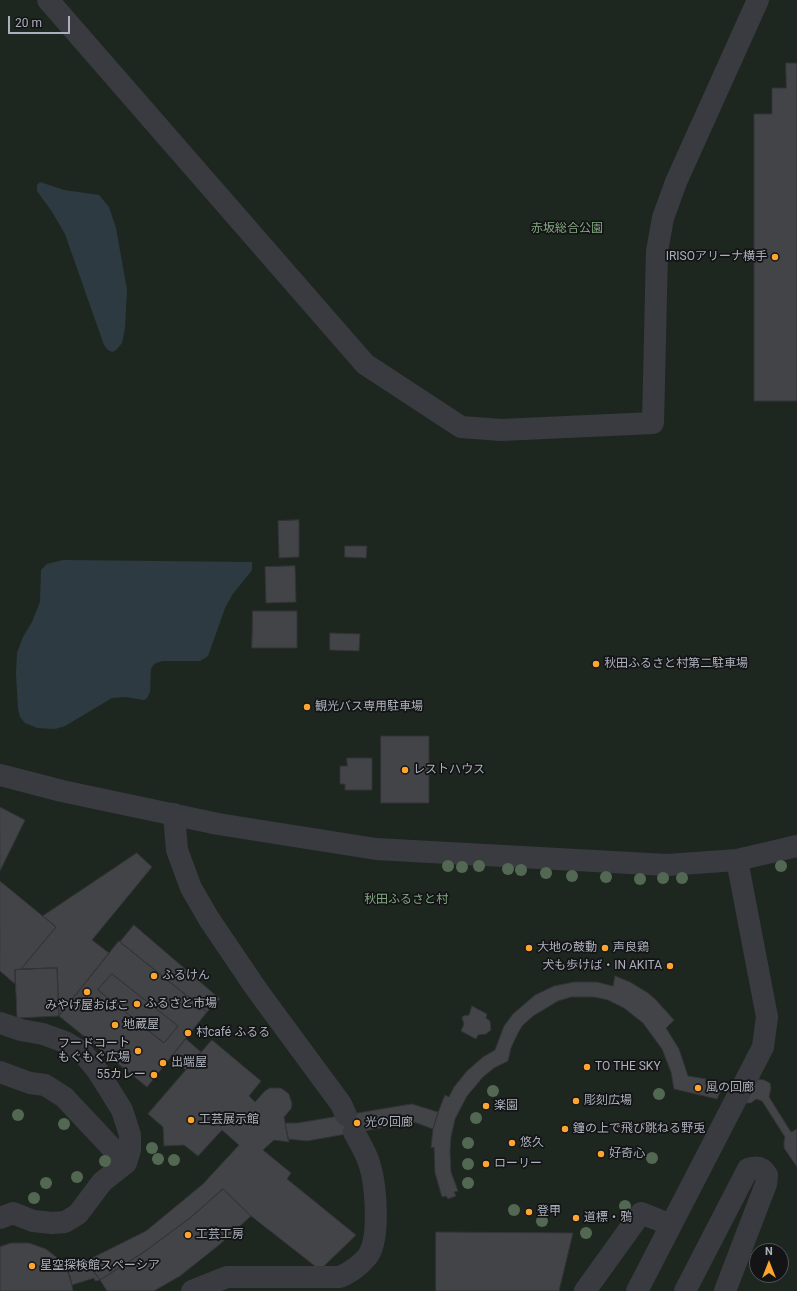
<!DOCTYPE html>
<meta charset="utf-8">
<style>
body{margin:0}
#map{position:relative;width:797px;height:1291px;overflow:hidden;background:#19191b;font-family:Roboto,sans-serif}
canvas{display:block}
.north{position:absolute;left:749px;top:1243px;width:40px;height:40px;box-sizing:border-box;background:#141416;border:1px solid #505358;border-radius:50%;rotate:0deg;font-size:11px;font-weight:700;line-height:16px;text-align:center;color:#abb1bc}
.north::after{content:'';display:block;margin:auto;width:14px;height:18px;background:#fda52f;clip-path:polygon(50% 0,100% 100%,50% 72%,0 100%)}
.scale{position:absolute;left:8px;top:16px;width:62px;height:18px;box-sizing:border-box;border:2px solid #abb1bc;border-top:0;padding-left:5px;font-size:12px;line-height:14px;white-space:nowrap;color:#abb1bc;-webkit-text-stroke:3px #141416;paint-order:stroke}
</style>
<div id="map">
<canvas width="797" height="1291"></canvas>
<div class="north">N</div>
<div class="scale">20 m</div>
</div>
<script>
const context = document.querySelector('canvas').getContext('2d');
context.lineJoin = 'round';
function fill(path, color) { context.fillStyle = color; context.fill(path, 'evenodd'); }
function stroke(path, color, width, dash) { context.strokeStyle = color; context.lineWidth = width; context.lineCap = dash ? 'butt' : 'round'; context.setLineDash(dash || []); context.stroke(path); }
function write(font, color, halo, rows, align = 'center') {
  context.font = font + ' Roboto,"Noto Sans JP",sans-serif'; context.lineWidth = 3.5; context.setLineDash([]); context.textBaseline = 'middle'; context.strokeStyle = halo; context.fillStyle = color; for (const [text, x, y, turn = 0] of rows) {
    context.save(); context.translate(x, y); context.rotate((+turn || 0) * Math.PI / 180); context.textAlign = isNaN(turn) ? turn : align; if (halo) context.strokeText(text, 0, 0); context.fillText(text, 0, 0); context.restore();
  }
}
fill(new Path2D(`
 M0,0H797V1291H0ZM757,1251H781V1275H757Z`), '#1e271f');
fill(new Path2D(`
 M40,182L64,190L99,195L109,207L116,228L127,290L125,328L122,343L116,350L112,352L108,350L104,345L65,234L51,210L42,198L37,191V185Z
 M63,560L252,562V570L232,595L225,608L208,656L200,661H162L154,664L151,669L150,692L147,698L144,700L126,697L112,698L65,726L55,729L37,728L25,723L20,717L18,709L16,674L17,653L23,637L32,622L40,602L41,570L47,564Z`), '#2e3a41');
const building = new Path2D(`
 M786,63H797V401H754V114H772V88H786Z
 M299,520V557L279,558L278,521Z
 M345,546H367L366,558L345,557Z
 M295,566L296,602L266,603L265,567Z
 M253,611H297V648H252Z
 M330,633L360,634L359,651L330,650Z
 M381,736H429V803H381Z
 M347,758H372V790H345V784H340V766H347Z
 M0,807L25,820L0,871Z
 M137,853L152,867L92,940L109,953L59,1016L57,968L21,969L56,927L43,916Z
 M0,881L56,927L21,969L15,970V984L0,971Z
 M134,925L220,999L207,1012L120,942Z
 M119,941L207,1012L147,1087L59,1016Z
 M57,968L59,1016L17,1018L15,970Z
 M112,974L178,1026L164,1043L98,990Z
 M112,974L178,1026L164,1043L98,990Z
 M615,976L630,982L648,993L656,1000L674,1020L666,1028L679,1049L688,1076L706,1079L705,1084L722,1087L717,1099L674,1089L671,1072L662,1049L643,1023L624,1008L608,1000L594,997H571L558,1001L533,1016L522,1026L517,1035L511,1048L508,1061L494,1068L483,1077L467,1096L455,1119L451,1137L450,1151L451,1172L458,1191L454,1192L456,1196L448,1199L446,1196L442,1197L435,1173L434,1147L431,1148L433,1129L439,1110L445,1095L449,1097L454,1087L467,1071L483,1057L495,1050L504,1026L513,1014L535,995L554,986L574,982H597L613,986Z
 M472,1006L487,1014L486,1018L490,1021L491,1030L486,1034L478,1035L476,1039L461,1031L464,1024L462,1018L463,1016L469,1015Z
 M186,1039L201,1052L186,1070L171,1057Z
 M212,1040L261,1081L249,1096L255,1102L265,1091L270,1088H281L289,1094L292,1104L291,1109L284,1117L289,1142L274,1140L263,1150L291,1173L287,1179L356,1235L320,1270L251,1216L223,1189L190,1218L144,1252L100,1280L86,1261L146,1231L203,1184L239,1145L222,1130L198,1156L184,1145L164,1146L163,1127L148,1114Z
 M757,1079L764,1080L770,1083L771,1088L769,1097L791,1132L797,1129V1167L784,1148V1141L785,1137L762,1101L756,1099L751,1103H746Z
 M412,1104L438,1112L433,1129L414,1122L307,1141L288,1139L285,1123H297Z
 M223,1189L251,1216L219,1245L180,1276L154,1291H107L100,1280L144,1252L190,1218Z
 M436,1232L573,1233L559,1291H436Z
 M11,1243H29L46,1249L60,1260L70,1276L73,1291H0V1247Z
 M87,1263L100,1280L95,1281L94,1278L72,1285L68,1273Z`);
fill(building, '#434448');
stroke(building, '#333338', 1);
stroke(new Path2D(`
 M48,0L365,364L461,427L501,430L653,423L657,251L663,218L676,182L758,0
 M0,775L62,791L218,824L376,849L667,865L737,860L797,846
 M174,814L177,850L191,888L209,919L257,990L341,1104L346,1115
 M0,1023L21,1030L43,1034L65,1042L82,1052L97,1070L122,1110L130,1135V1150L126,1163L102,1182L78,1214L65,1222L52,1223L33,1221L13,1213L0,1218
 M0,1072L30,1083L45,1085L64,1097L126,1163
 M192,1291L227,1277H340C350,1272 359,1267 367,1257C381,1240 376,1181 368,1160C365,1151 359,1142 354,1132
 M585,1291L641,1213L671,1225
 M637,1291L763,1047L767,1017L737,860
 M685,1291L748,1169C757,1166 762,1167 767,1175L766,1184L725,1291`), '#3a3b41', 22);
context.fillStyle = '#536853';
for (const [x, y] of [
 [448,866],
 [479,866],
 [781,866],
 [462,867],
 [508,869],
 [521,870],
 [546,873],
 [572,876],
 [606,877],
 [663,878],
 [682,878],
 [640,879],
 [493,1091],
 [659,1094],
 [18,1115],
 [476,1118],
 [64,1124],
 [468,1143],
 [152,1148],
 [652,1158],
 [158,1159],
 [174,1160],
 [105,1161],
 [468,1164],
 [77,1177],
 [46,1183],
 [468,1183],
 [34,1198],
 [625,1206],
 [514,1210],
 [542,1221],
 [586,1233]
]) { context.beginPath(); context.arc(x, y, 6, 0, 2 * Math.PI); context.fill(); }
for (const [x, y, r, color] of [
 [775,257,4,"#fda52f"],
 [596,664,4,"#fda52f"],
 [307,707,4,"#fda52f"],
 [405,770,4,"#fda52f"],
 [529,948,4,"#fda52f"],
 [605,948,4,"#fda52f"],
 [670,966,4,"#fda52f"],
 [154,976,4,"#fda52f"],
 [87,992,4,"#fda52f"],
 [137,1004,4,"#fda52f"],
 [115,1025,4,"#fda52f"],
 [188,1033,4,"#fda52f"],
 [138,1051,4,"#fda52f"],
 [163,1063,4,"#fda52f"],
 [587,1067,4,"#fda52f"],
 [154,1075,4,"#fda52f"],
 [698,1088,4,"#fda52f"],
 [576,1101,4,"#fda52f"],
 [486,1106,4,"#fda52f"],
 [191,1120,4,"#fda52f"],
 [357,1123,4,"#fda52f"],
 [565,1129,4,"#fda52f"],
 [512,1143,4,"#fda52f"],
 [601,1154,4,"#fda52f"],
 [486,1164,4,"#fda52f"],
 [529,1212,4,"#fda52f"],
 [576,1218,4,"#fda52f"],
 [188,1235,4,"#fda52f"],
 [32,1266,4,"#fda52f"]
]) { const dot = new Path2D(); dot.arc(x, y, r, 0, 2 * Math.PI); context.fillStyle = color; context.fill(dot); stroke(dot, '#141416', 1.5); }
write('12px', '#82a881', '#141416', [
 ["赤坂総合公園",567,229],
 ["秋田ふるさと村",406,900]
]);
write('12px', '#abb1bc', '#141416', [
 ["IRISOアリーナ横手",767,257,"right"],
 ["秋田ふるさと村第二駐車場",604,664],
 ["観光バス専用駐車場",315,707],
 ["レストハウス",413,770],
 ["大地の鼓動",537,948],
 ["声良鶏",613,948],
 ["犬も歩けば・IN AKITA",662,966,"right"],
 ["ふるけん",162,976],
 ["ふるさと市場",145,1004],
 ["みやげ屋おばこ",87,1006,"center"],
 ["地蔵屋",123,1025],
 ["村café ふるる",196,1033],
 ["フードコート",130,1044,"right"],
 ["もぐもぐ広場",130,1058,"right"],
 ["出端屋",171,1063],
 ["TO THE SKY",595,1067],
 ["55カレー",146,1075,"right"],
 ["風の回廊",706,1088],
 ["彫刻広場",584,1101],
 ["楽園",494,1106],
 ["工芸展示館",199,1120],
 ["光の回廊",365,1123],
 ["鐘の上で飛び跳ねる野兎",573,1129],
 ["悠久",520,1143],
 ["好奇心",609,1154],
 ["ローリー",494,1164],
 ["登甲",537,1212],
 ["道標・鴉",584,1218],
 ["工芸工房",196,1235],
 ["星空探検館スペーシア",40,1266]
], 'left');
</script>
